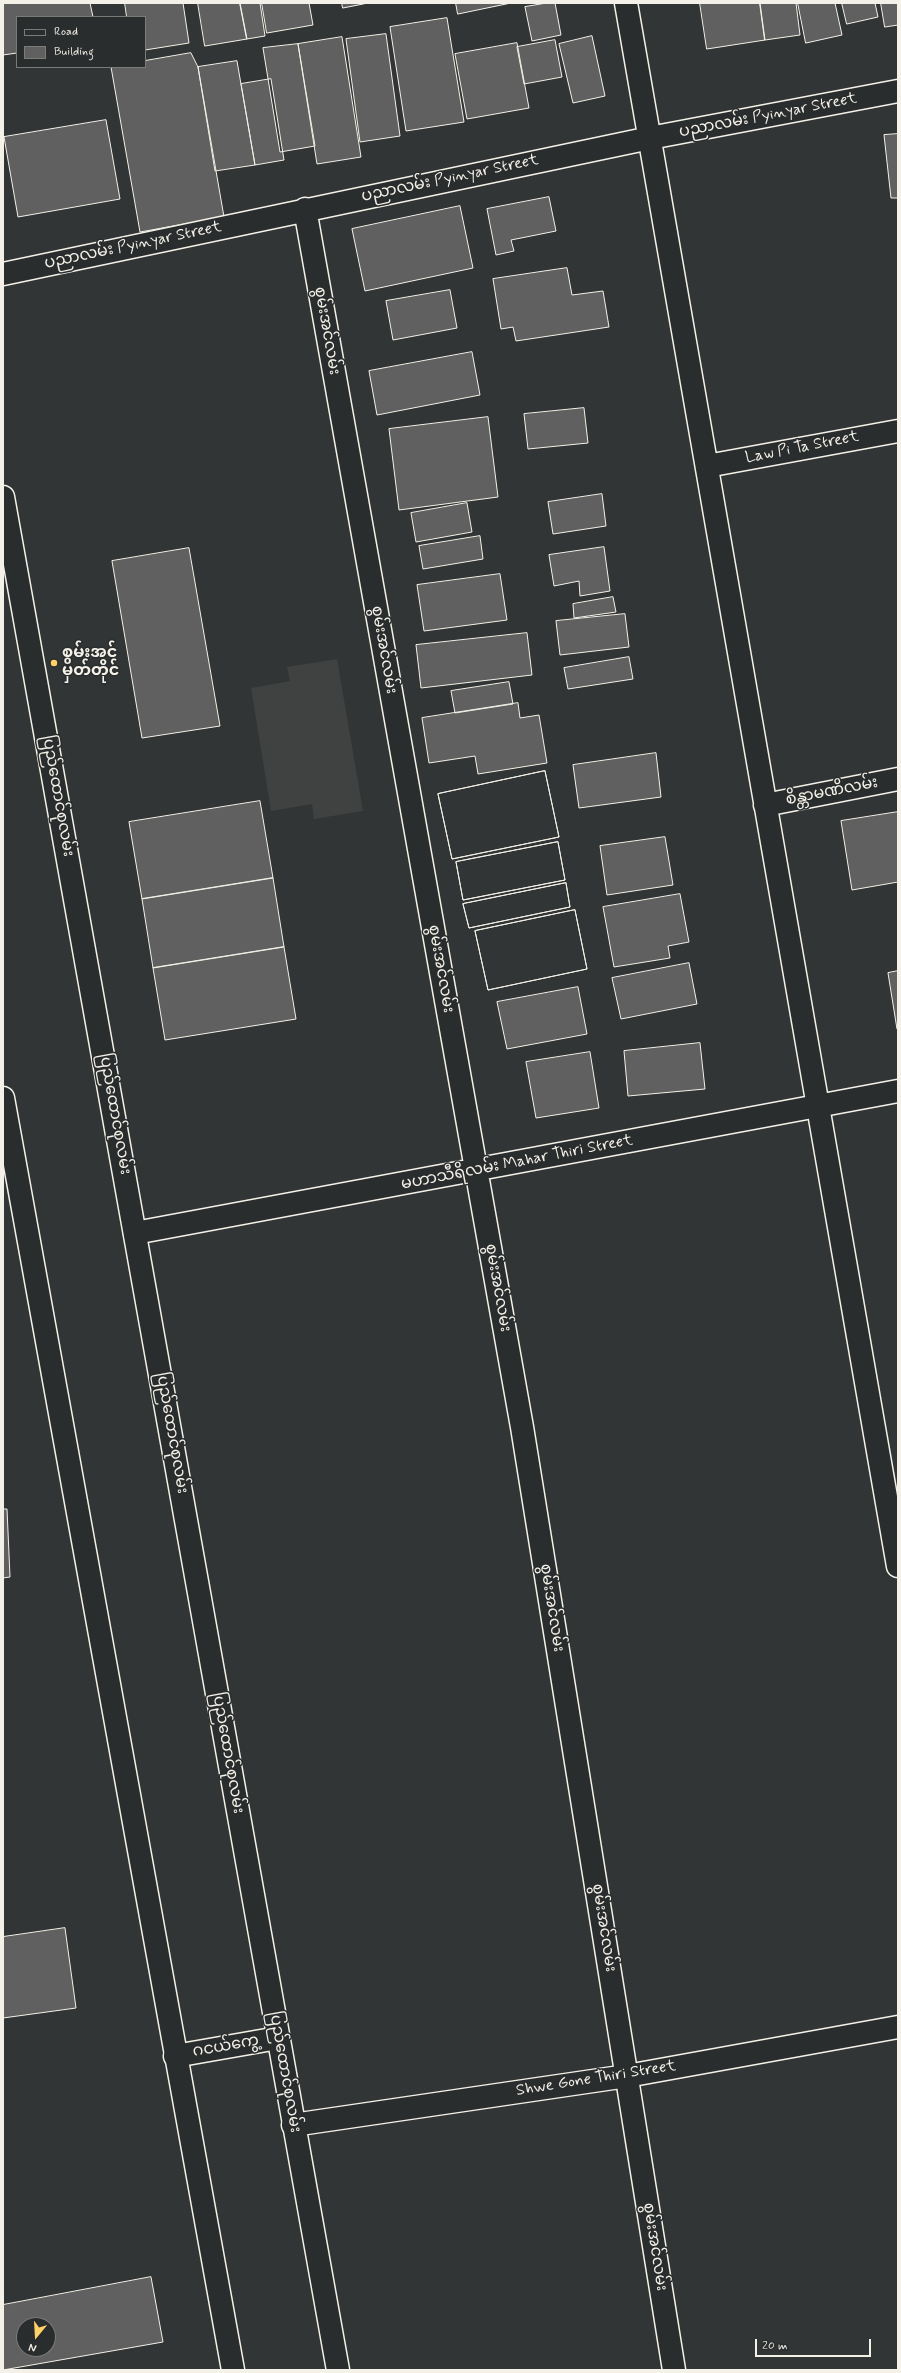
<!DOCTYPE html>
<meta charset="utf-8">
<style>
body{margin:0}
#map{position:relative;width:901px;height:2373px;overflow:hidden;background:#323535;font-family:Mynerve,sans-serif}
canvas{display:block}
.frame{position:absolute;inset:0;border:4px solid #f4f1e8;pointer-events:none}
.legend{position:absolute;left:16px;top:16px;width:130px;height:52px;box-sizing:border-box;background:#2a2d2e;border:1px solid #7b7b78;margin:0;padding:5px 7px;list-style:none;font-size:12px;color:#f4f1e8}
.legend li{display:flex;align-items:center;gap:8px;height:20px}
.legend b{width:20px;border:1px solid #7b7b78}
.north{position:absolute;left:16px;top:2317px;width:40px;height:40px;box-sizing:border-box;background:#2a2d2e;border:1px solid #7b7b78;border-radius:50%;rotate:198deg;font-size:11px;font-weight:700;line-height:16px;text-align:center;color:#f4f1e8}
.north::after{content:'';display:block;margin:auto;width:14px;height:18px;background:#ffd166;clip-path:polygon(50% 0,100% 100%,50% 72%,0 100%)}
.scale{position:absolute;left:755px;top:2339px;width:116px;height:18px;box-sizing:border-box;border:2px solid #f4f1e8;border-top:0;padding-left:5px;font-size:12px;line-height:14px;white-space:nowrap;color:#f4f1e8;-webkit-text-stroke:3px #2a2d2e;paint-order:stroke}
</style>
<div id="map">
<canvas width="901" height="2373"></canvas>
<div class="frame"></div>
<ul class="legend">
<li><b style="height:5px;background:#2a2d2e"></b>Road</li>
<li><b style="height:11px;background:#5f605f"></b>Building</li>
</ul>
<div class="north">N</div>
<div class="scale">20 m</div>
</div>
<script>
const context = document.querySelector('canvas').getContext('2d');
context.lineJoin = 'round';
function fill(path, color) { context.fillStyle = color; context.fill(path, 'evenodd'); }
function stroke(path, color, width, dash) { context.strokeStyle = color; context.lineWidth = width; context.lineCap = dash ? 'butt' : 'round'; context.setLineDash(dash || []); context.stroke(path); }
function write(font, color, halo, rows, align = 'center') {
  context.font = font + ' Mynerve,"Noto Sans Myanmar",sans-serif'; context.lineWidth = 3; context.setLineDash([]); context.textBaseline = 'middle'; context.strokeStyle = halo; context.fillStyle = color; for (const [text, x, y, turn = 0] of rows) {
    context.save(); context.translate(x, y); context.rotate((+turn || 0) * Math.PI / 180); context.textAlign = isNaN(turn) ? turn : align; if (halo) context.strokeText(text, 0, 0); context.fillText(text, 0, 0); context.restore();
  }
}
fill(new Path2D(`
 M337,659L363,811L314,819L312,804L271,811L251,688L290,681L287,667Z`), '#404242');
const building = new Path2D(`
 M3,3H90L93,17H17V53L3,55Z
 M125,3H183L189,43L145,50V17H127Z
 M198,3H240L247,39L205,46Z
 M240,3H260L265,36L247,39Z
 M262,3H309L313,25L267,33Z
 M342,3H368L343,8Z
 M456,3H511L458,14Z
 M547,3H555L561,35L532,41L525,7Z
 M700,3H760L765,40L707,49Z
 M760,3H796L800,35L765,40Z
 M798,3H835L842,35L806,43Z
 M842,3H875L878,17L847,24Z
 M881,3H898V25L885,27Z
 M447,18L464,122L406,131L390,27Z
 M386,34L400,136L360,142L346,39Z
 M592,36L605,96L573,103L559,44Z
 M342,37L361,157L317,164L298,44Z
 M555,40L562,77L524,84L517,47Z
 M517,43L529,108L467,119L455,54Z
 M298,44L315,146L280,152L263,48Z
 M191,53L198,67L224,217L140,232L111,67H145V61Z
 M237,61L255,165L215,171L198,67Z
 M271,79L284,160L255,165L241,84Z
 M106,120L120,199L18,217L4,137Z
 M898,134V198H891L884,135Z
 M549,197L556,231L511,240L514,251L496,255L487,209Z
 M460,206L473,268L365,291L352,229Z
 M567,268L572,295L603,291L609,327L516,341L513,327L501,329L493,279Z
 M450,290L457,328L393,340L386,301Z
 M472,352L480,395L377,415L369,371Z
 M584,408L588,443L528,449L524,414Z
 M488,417L498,497L399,510L389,429Z
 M602,494L606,526L553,534L548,502Z
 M467,503L472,532L416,542L411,513Z
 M480,536L483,559L423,569L419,546Z
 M604,547L610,591L580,596L579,581L554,586L549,555Z
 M189,548L220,726L142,738L112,561Z
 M500,574L507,620L424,631L417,585Z
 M613,597L616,612L574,618L573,604Z
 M625,614L629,647L560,655L556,621Z
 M527,633L532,675L421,688L416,645Z
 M629,657L633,679L568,689L564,668Z
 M509,682L513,704L455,713L451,691Z
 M518,703L520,718L539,715L547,763L478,774L475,756L429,763L422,718Z
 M656,753L661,797L579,808L573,765Z
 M545,771L559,837L452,859L438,794Z
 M545,771L559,837L452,859L438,794Z
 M260,801L273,878L142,899L129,822Z
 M898,812V882L852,890L841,821Z
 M665,837L673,885L607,895L600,846Z
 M558,842L565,880L463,900L456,862Z
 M558,842L565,880L463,900L456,862Z
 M273,878L284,947L153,968L142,899Z
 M566,883L570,907L469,928L463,904Z
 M566,883L570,907L469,928L463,904Z
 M680,894L689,942L668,946L670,958L614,967L603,907Z
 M575,910L587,969L488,990L475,931Z
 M575,910L587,969L488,990L475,931Z
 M284,947L296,1019L165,1040L153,968Z
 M689,963L697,1004L621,1019L612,978Z
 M898,971V1029H897L888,973Z
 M578,987L587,1034L507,1049L497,1002Z
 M700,1043L705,1089L628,1096L624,1051Z
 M590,1052L599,1108L536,1118L526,1062Z
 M3,1509H7L10,1577L3,1578Z
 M65,1928L76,2008L3,2018V1937Z
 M151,2277L163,2342L3,2370V2305ZM24,2325H48V2349H24Z`);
fill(building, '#5f605f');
stroke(building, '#f4f1e8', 1);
const minor = new Path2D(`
 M626,3L898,1566
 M305,209L522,1427L674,2370
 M3,274L650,138L898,91
 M707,466L898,431
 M765,805L898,779
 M135,1233L898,1091
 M175,2056L278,2038
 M293,2125L627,2076L898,2027`);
const primary = new Path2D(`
 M3,497L338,2370
 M3,1098L233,2370`);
stroke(minor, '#f4f1e8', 25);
stroke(primary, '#f4f1e8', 25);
stroke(minor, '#2a2d2e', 22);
stroke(primary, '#2a2d2e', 22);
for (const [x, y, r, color] of [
 [54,663,4,"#ffd166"]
]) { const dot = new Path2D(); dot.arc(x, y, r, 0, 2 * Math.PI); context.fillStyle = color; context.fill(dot); stroke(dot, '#2a2d2e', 1.5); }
write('16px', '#f4f1e8', '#2a2d2e', [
 ["ပညာလမ်း Pyinyar Street",768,116,-11],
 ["ပညာလမ်း Pyinyar Street",450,179,-12],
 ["ပညာလမ်း Pyinyar Street",133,246,-12],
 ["စွမ်းအင်လမ်း",326,331,80],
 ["Law Pi Ta Street",802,448,-11],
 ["စွမ်းအင်လမ်း",383,650,80],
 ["စိန္တာမဏိလမ်း",832,792,-11],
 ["ပြည်ထောင်စုလမ်း",57,796,80],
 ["စွမ်းအင်လမ်း",440,969,80],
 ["ပြည်ထောင်စုလမ်း",114,1114,80],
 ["မဟာသီရိလမ်း Mahar Thiri Street",517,1163,-11],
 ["စွမ်းအင်လမ်း",497,1288,80],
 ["ပြည်ထောင်စုလမ်း",171,1433,80],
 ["စွမ်းအင်လမ်း",551,1608,81],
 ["ပြည်ထောင်စုလမ်း",227,1753,80],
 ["စွမ်းအင်လမ်း",603,1928,81],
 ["ဂငယ်ကွေ့",226,2047,-10],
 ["ပြည်ထောင်စုလမ်း",284,2072,80],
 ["Shwe Gone Thiri Street",596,2079,-9],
 ["စွမ်းအင်လမ်း",654,2247,81]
]);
write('bold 16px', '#f4f1e8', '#2a2d2e', [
 ["စွမ်းအင်",62,654],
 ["မှတ်တိုင်",62,672]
], 'left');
</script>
